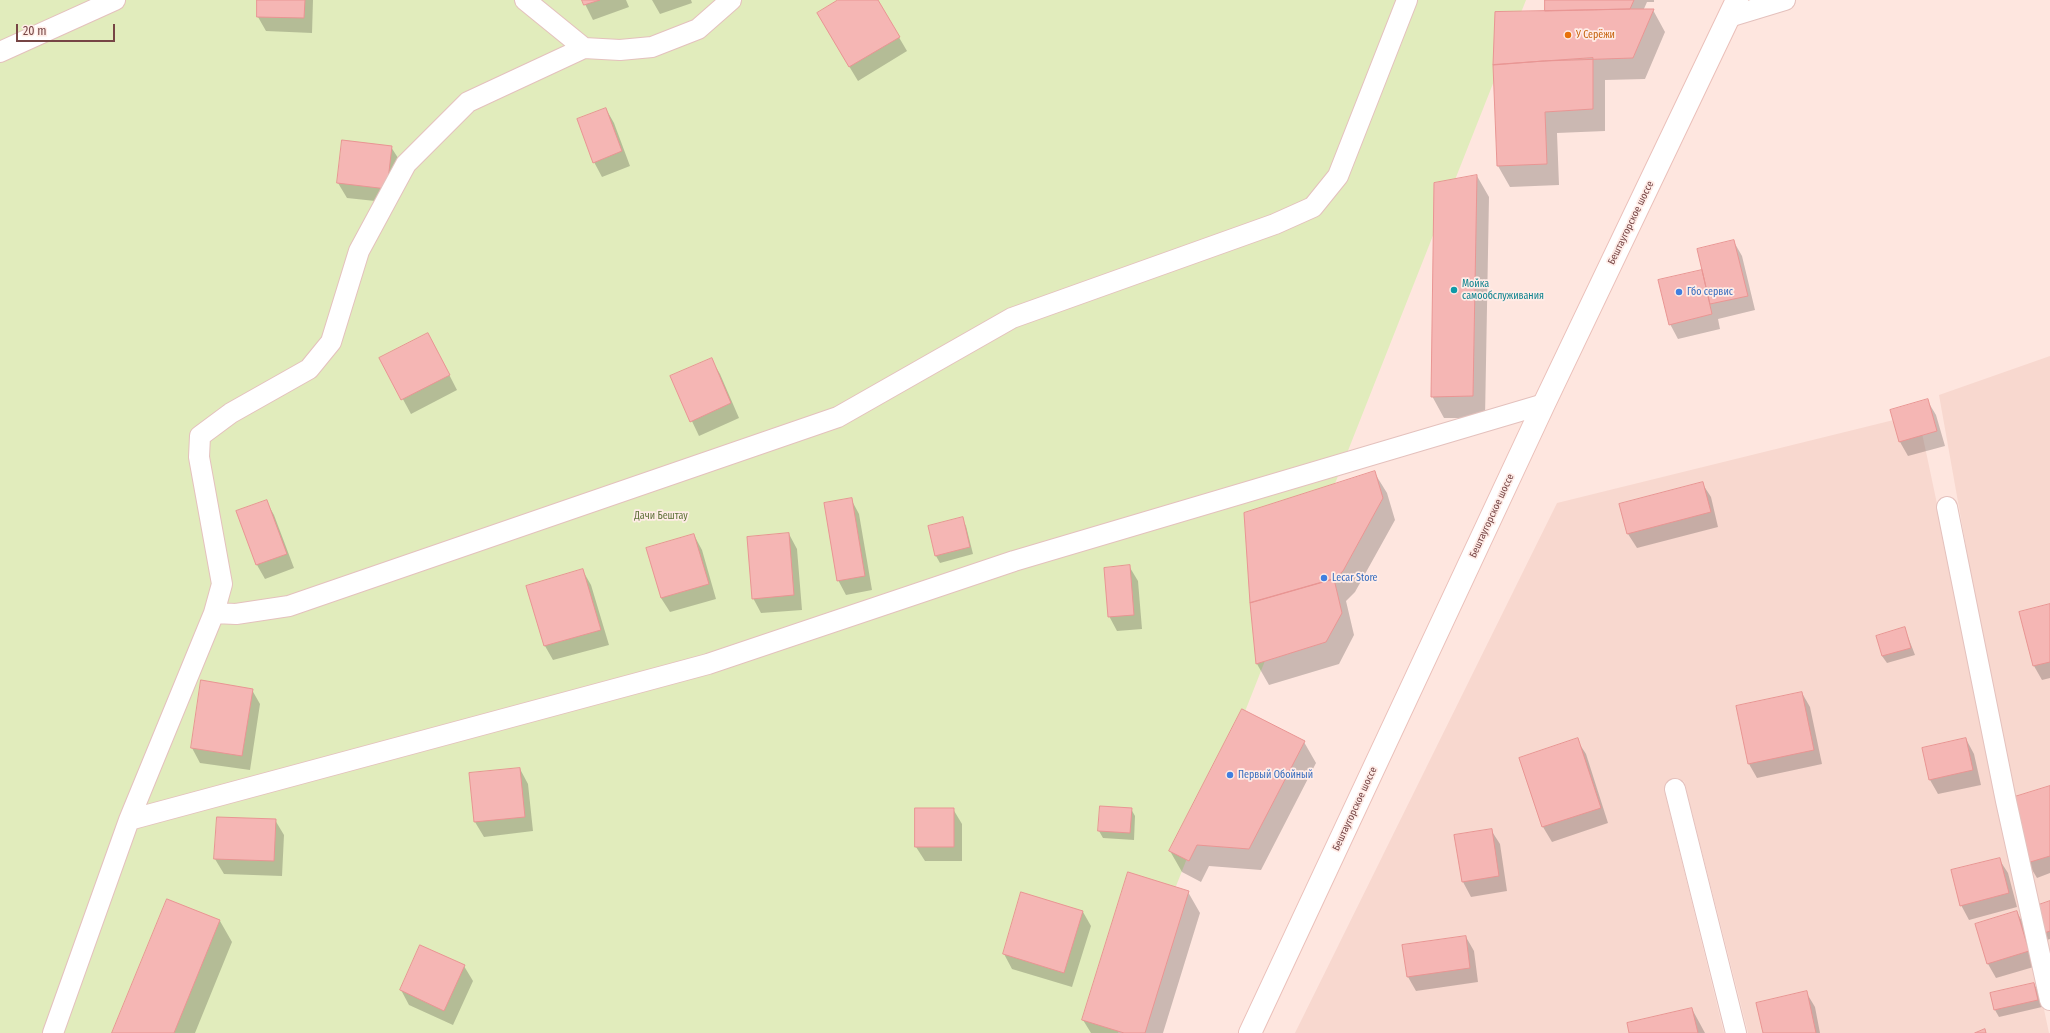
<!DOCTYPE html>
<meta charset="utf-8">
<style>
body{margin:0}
#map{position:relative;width:2050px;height:1033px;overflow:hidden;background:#fee6df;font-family:"Fira Sans Condensed",sans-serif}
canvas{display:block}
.scale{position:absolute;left:16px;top:24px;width:99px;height:18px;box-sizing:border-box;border:2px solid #764545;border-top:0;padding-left:5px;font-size:12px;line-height:14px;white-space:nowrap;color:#764545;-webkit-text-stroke:3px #ffece7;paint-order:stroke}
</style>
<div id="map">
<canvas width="2050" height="1033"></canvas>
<div class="scale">20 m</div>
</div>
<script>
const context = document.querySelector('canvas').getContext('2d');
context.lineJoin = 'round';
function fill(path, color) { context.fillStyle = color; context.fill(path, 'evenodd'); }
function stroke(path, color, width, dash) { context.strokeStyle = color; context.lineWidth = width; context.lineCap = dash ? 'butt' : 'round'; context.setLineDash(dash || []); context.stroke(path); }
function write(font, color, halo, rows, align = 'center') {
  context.font = font + ' "Fira Sans Condensed",sans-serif'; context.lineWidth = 3.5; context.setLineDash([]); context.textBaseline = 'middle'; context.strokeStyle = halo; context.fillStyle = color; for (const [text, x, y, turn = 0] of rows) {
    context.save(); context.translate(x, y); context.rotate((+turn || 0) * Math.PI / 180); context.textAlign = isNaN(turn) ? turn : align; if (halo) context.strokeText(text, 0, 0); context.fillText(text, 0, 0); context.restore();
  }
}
fill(new Path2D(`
 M2050,356V983L2025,879L1939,395Z
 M1918,414L2049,1033H1748L1684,781L1664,789L1724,1033H1295L1557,503Z`), '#f8d8cf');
fill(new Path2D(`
 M0,0H1526L1118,1033H0Z`), '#e1ecbc');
fill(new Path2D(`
 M258,0H313L312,33L266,31L258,17Z
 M583,0H626L629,7L593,20Z
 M652,0H691L692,3L660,14Z
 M840,0H877L907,51L858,81L826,28Z
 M1546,0H1654V2H1647L1643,11L1653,10L1665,32L1645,79L1605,80V131L1557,133L1559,185L1510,187L1498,166L1494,65L1496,13L1547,12Z
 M606,109L614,123L630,166L602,177L594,162Z
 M391,147L400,161L394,203L347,198L338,183Z
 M1477,176L1489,197L1485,418H1444L1432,396Z
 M1734,242L1742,256L1755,310L1718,319L1720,329L1678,339L1670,324L1703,270Z
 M436,349L457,390L411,414L381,359Z
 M711,359L720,374L739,418L699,436L671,377Z
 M1927,400L1936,415L1945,446L1908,456L1900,442L1891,411Z
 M1374,472L1387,493L1395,520L1355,592L1346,601L1354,635L1339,664L1269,685L1257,664Z
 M1702,483L1711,497L1718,527L1637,548L1628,534L1620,505Z
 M851,499L859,514L872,590L846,595L838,580Z
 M266,501L274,515L294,568L265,579L257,565L237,511Z
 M962,519L966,526L973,554L940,563L936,556Z
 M789,534L797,549L802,610L761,613L753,598Z
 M694,535L702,550L716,599L670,612L661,598Z
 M1129,566L1138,581L1142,629L1117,631L1109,616Z
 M583,571L591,585L609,645L553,660L545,646L528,587Z
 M2050,605V678L2042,680L2034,666L2020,613Z
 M1905,629L1915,655L1887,663L1882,656Z
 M252,690L260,704L250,770L200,763L192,748Z
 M1802,693L1810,707L1822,764L1757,778L1749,764L1737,707Z
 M1966,739L1974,754L1981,785L1938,794L1930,780L1923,749Z
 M1577,740L1586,754L1608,823L1552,842L1543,827L1520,759Z
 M1304,742L1316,763L1261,870L1209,866L1201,882L1182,872L1170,851Z
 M520,769L528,784L533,831L484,837L475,822L470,774Z
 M2050,787V873L2037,878L2028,863Z
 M1101,807L1131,809L1135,816L1134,840L1103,838L1099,831Z
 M953,809L962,824V861H925L916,847Z
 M275,820L284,835L282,876L224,874L215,859Z
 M1491,830L1500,844L1507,891L1471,897L1463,882L1455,836Z
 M1999,859L2008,873L2017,907L1969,920L1961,905Z
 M1188,892L1200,913L1163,1033H1091L1083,1020Z
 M1022,893L1083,912L1091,926L1072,987L1012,969L1004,954Z
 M2050,904V939L2040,942Z
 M2017,912L2025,927L2037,966L1996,978L1988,964L1976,925Z
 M220,921L232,942L195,1033H113Z
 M1466,937L1474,951L1478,982L1416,991L1408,977Z
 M464,966L473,981L453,1025L409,1005L401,990Z
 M2034,984L2038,991L2042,1007L1999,1017L1995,1010L1991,994Z
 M1806,992L1815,1007L1820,1033H1764Z
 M1692,1009L1705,1033H1630Z`), '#0003');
const building = new Path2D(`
 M257,0H305L304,18L257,17Z
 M582,0H600L584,5Z
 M838,0H878L900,37L849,67L817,13Z
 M1545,0H1634L1630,9L1545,11Z
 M1630,9H1654L1633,58L1543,61L1493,65L1495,12Z
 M1593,58V109L1545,112L1547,164L1497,166L1493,65Z
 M606,108L622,151L593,163L577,119Z
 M342,140L392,146L387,189L337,183Z
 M1477,175L1473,396L1431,397L1434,183Z
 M1734,240L1748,296L1710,304L1697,249Z
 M1702,270L1712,314L1669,325L1658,280Z
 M428,333L450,375L401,400L379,358Z
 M712,358L731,403L690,422L670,376Z
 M1928,399L1937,431L1899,442L1890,410Z
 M1375,471L1383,498L1343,571L1334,579L1250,603L1244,513Z
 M1703,482L1711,512L1627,534L1619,504Z
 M852,498L865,576L837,581L824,503Z
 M267,500L287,554L256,565L236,511Z
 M963,517L970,547L935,556L928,526Z
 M789,533L794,595L752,599L747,537Z
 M694,534L709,584L661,598L646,548Z
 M1130,565L1134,615L1108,617L1104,568Z
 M583,569L601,630L544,646L526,586Z
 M1334,579L1342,613L1326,642L1256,664L1250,603Z
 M2050,604V662L2033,666L2019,612Z
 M1905,627L1911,648L1882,656L1876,636Z
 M201,680L253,689L242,756L191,748Z
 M1802,692L1814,750L1748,764L1736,706Z
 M1242,709L1305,741L1249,849L1197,845L1189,861L1169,851Z
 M1578,738L1601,808L1542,827L1519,758Z
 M1966,738L1973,770L1929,780L1922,748Z
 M520,768L525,817L474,822L469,773Z
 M2050,786V856L2027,863L2008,799Z
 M1100,806L1132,808L1130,833L1098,831Z
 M915,808H954V847H915Z
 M217,817L276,819L274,861L214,859Z
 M1492,829L1499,876L1462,882L1454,835Z
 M2000,858L2009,893L1960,906L1951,870Z
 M1128,872L1189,891L1145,1033H1124L1082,1020Z
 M1021,892L1083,911L1064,973L1003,954Z
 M167,899L220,920L174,1033H112Z
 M2050,901V931L2036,936L2027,909Z
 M2017,911L2029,951L1987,964L1975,924Z
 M1466,936L1470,968L1407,977L1402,945Z
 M420,945L465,965L444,1011L400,990Z
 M2034,983L2038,1000L1994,1010L1990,993Z
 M1807,991L1816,1033H1763L1756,1003Z
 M1692,1008L1698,1033H1629L1627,1023Z
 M1985,1029L1986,1033H1975Z`);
fill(building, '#f5b6b4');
stroke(building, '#e99593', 1);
const lane = new Path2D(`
 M525,0L584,48
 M1729,17L1785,0
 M0,52L115,0
 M1947,507L2006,801L2050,1000
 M214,613L236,614L289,606L838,417L1012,318L1275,224L1313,207L1338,176L1407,0
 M1675,789L1736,1033
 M129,820L708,664L1014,561L1544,404
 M53,1033L129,820L214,613L222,584L199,457L200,436L231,413L309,369L331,342L359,251L406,164L468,102L584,48L620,50L652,47L698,29L731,0`);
const secondary = new Path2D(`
 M1250,1033L1544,404L1737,0`);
stroke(lane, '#e4c1bd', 22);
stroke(secondary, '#eabfb9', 24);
stroke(lane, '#fff', 20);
stroke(secondary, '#fff', 22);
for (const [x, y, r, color] of [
 [1568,35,4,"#e8710a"],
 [1454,290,4,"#0f9aa8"],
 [1679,292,4,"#3f7fe0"],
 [1324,578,4,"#3f7fe0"],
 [1230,775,4,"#3f7fe0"]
]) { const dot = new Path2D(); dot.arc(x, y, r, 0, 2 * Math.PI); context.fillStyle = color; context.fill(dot); stroke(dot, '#ffece7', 1.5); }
write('10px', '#c56008', '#ffece7', [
 ["У Серёжи",1576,35]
], 'left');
write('10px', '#764545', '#ffece7', [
 ["Бештаугорское шоссе",1631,223,-64],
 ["Бештаугорское шоссе",1492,516,-65],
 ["Бештаугорское шоссе",1355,809,-65]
]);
write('10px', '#0d838f', '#ffece7', [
 ["Мойка",1462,284],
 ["самообслуживания",1462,296]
], 'left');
write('10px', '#366cbe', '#ffece7', [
 ["Гбо cервис",1687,292],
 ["Lecar Store",1332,578],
 ["Первый Обойный",1238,775]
], 'left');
write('10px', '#5d7137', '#ffece7', [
 ["Дачи Бештау",661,516]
]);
</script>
